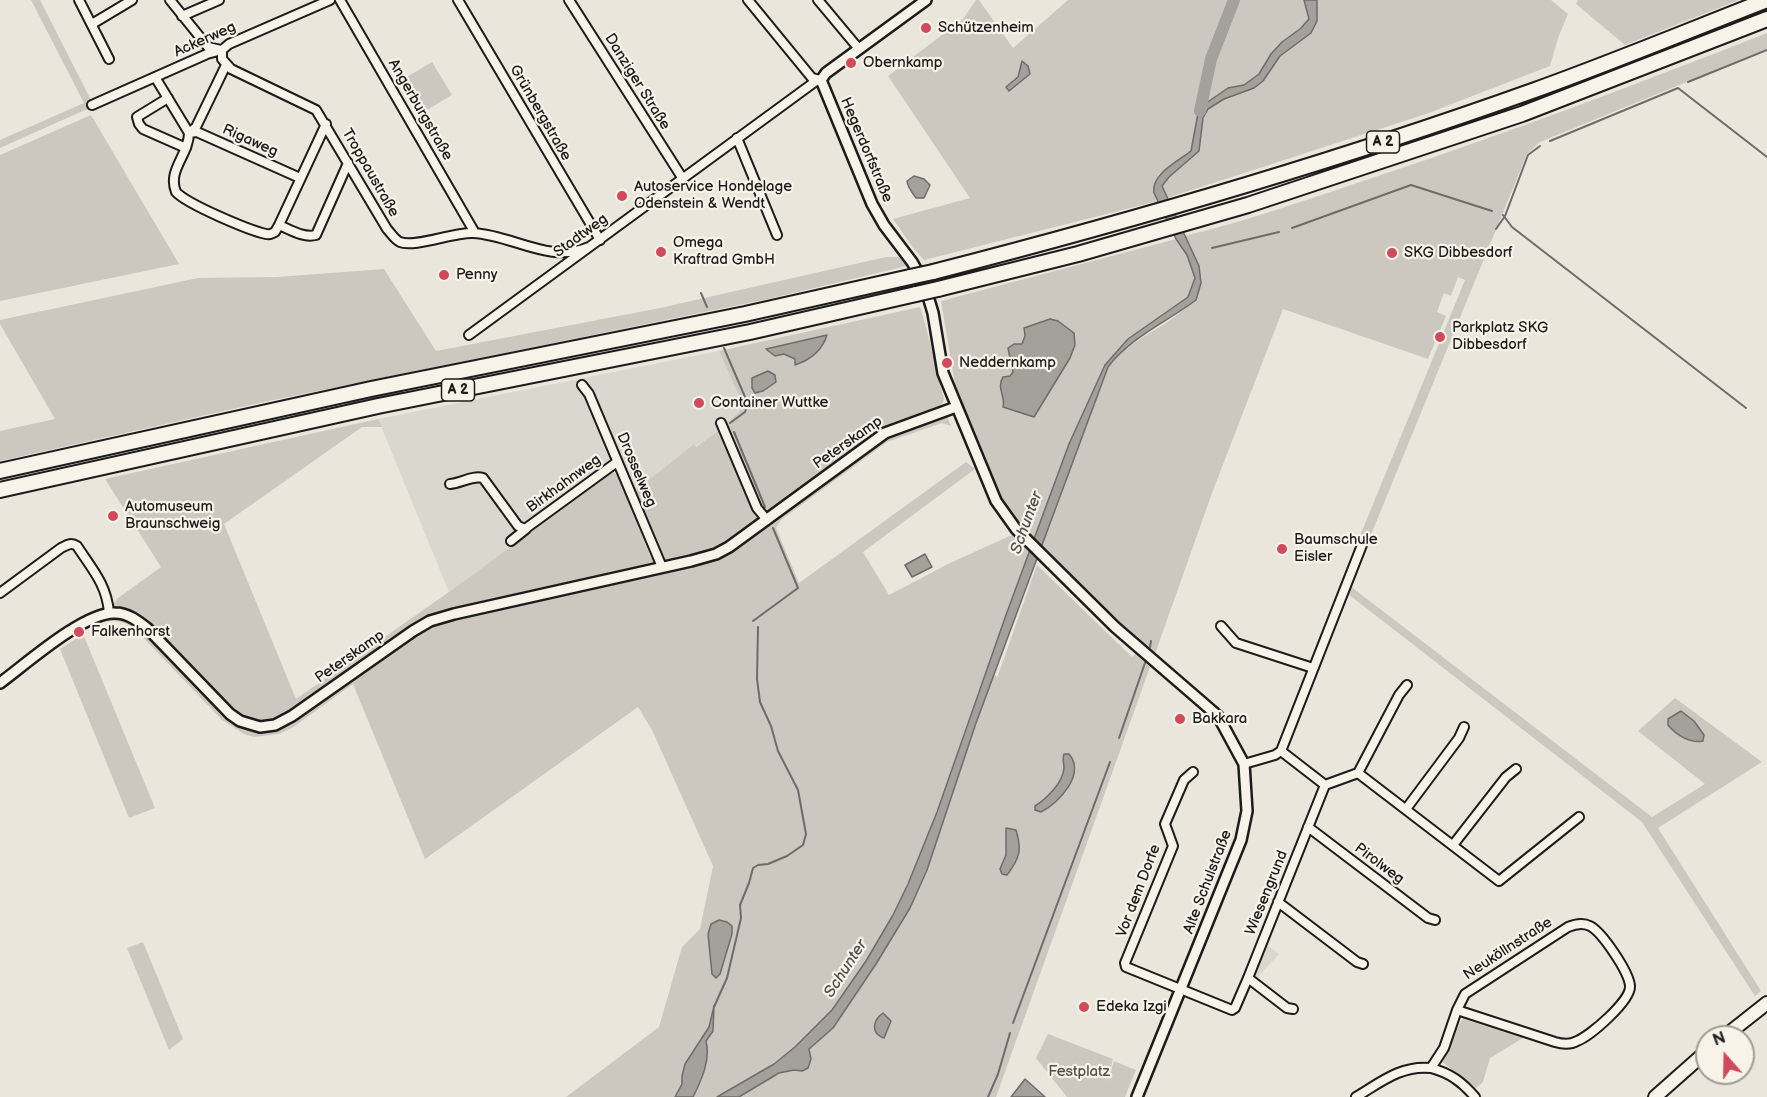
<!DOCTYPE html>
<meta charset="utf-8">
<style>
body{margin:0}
#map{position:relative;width:1767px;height:1097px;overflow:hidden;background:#eae6dc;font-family:"Balsamiq Sans",sans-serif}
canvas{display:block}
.north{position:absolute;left:1695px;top:1025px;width:60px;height:60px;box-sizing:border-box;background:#f7f3e8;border:2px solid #9f9d96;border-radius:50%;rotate:340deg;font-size:16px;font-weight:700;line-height:24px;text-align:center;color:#1c1c1c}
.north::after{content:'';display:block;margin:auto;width:21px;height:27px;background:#d1495b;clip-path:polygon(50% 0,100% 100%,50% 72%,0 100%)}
</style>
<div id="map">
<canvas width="1767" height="1097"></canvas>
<div class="north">N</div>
</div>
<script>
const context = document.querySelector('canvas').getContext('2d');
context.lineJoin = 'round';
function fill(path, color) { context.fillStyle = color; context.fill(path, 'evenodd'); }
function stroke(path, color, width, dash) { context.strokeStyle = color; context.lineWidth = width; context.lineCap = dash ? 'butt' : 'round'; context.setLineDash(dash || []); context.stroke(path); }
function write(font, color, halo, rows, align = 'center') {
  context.font = font + ' "Balsamiq Sans",sans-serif'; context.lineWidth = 4.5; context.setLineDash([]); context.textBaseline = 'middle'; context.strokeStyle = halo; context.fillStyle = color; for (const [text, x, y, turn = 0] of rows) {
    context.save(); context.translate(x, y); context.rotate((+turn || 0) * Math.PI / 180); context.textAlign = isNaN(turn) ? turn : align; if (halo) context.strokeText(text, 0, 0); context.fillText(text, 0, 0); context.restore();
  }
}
fill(new Path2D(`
 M719,351L744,406L720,429L695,447L694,444L636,490L625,494L618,475L611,473L449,592L378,419Z
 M1266,944L1279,954L1255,980L1252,977Z`), '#dad7ce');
fill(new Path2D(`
 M31,0H40L94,106L0,148V140L84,103Z
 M976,0H979L1013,48L1068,0H1304L1309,19L1300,29L1282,42L1271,54L1259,74L1244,85L1228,88L1199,108L1191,151L1159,174L1154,193L1158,201L924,260L913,248L893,219L970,198L888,76L963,19Z
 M1317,0H1551L1568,14L1558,38L1550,66L1426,114L1167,198L1162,186L1169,177L1199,151L1203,118L1208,109L1224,99L1254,88L1263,81L1280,56L1311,33L1317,21Z
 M1578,0H1739L1625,45L1576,4Z
 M1767,33V49L1540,142L1527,154L1350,586L1652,817L1705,784L1638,731L1675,698L1762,762L1658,828L1761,991L1755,996L1642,822L1339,587L1465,280L1458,277L1451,296L1444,293L1437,312L1446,316L1428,359L1283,309L1212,493L1155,654L1134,638L1065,572L1057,560L1041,545L1108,367C1127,340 1160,332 1182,310C1190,303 1195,292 1201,283L1191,248L1184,236C1251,220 1318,196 1384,174C1513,131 1640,83 1767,33Z
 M432,62L452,95L420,114L400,81Z
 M91,115L179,264L0,301V155Z
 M1176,239L1187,255L1195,278L1188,297L1128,339L1105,365L1069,444L1035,538L1007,509L993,483L955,384L941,301Z
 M886,257H900L907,266L768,299L264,402L0,461V431L55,419L0,324V320L198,278L277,277L384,269L436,351L660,308Z
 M920,307C930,337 935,368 944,399L942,405L951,426L942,423L887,442L781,520L776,528L799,583L966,462L975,469L863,552L889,595L950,563L1012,535L1030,551C1008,611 986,670 965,730C923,852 876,1002 759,1073C748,1080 727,1095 715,1097C709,1097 700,1097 693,1097L702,1079L706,1041L713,1031V1011L709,1027L685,1064L682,1076L683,1084L675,1097H566L659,1027L682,947L700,929L713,866L652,730L638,707L425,859L353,684L292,728L279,734L254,737L244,734L222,720L134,628C122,620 112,619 98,624L118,598L161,567L105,479L378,419L382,427H362L224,524L296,699L449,592L611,473L618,475L651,558H664L636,490L694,444L696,447L720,429L744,407L719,351Z
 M1037,565L1132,657L1135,654L1150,667L996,1097H739C758,1087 779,1067 802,1071L809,1049L833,1028L876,964L910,908L927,870L956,780L994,673L997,678Z
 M83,634L155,808L129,818L60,649Z
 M143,942L183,1039L169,1050L127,948Z
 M1463,1019L1523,1038L1490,1058L1483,1082L1476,1088L1442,1062C1444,1056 1459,1022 1463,1019Z
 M1048,1034L1113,1059L1106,1084L1114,1061L1136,1070L1125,1097H1067L1036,1058Z`), '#ccc8c0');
const water = new Path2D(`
 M1304,0H1317V21L1311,33L1280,56L1263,81L1254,88L1224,99L1208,109L1203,118L1199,151L1169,177L1162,186L1199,266L1201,283L1196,300C1168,321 1128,339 1108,367L976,723L927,870L910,908L876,964L833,1028L809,1049L811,1059L808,1068L802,1071L794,1070L779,1073L739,1097H717L774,1064L795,1047L832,1010L866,961L893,915L908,884L937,812L1006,615L1069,444L1105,365L1128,339L1188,297L1195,278L1187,255L1176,239L1154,193C1151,174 1177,162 1191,151L1199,108L1228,88L1244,85L1259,74L1271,54L1282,42L1300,29L1309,19Z
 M1022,61L1028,66L1030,74L1009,91L1006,87L1018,77Z
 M914,176L924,179L930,185L924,198H916C913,194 907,186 907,181Z
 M1050,319L1058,321L1074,333L1075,345L1070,358L1034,417L1003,407C1006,396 996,389 1003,377L1010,376L1013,372L1008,348L1014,344H1022L1025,336L1024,328Z
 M827,335C822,351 810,360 795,365V359L784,354L775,356L766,349Z
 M768,371L775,375L776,382L763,391L755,393L752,388V378Z
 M925,554L932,567L912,577L905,565Z
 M1681,711L1694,721L1704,735L1703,741C1691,744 1676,735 1668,725V719Z
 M1064,754H1069C1086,774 1059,803 1041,812L1035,810V806C1046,799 1063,783 1064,768C1064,762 1062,760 1064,754Z
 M1006,828L1016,830C1022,850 1020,858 1007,875L1002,874L1000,869L1006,855Z
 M719,920L727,922L732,926V934L720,974L716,978L712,974L708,934L711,924Z
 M714,1006L713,1031L706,1041C711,1060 701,1081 693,1097H675L682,1084V1076L685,1064L709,1027Z
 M883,1013L891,1021L884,1038C870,1033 873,1020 883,1013Z
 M1025,1079L1044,1096L1045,1097H1011Z`);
fill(water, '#a3a19a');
stroke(water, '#6d6c68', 1.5);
stroke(new Path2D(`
 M1688,82L1767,50
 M1550,141L1678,88L1767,157
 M1503,215L1512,227L1746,408
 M1292,228L1411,185L1492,211
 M1496,229L1505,216L1528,155L1540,146
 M1212,248L1279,232
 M701,293L707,307
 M724,348L748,404L745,412L730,423
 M734,432L765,507
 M753,621L798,588L773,528
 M1150,647L1151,641
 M1119,738L1145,663
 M714,1007L727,978L741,918L740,905L749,883L753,868L758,865L768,864L787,856L803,845L806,834L798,790L778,751L771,726L760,702L757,679L758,627
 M1013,1023L1110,762
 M988,1097L998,1074L1010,1033`), '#6d6c68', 2);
stroke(new Path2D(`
 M1200,111L1211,59L1234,0`), '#a3a19a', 12);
const minor = new Path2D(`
 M79,0L109,59
 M170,0L208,47L221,50
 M340,0L475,233
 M458,0L600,240
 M569,0L683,179
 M748,0L812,78L820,80
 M818,0L859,49
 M182,16L219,0
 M92,24L132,0
 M222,50V59L231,69L316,110L387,229C391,233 394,239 400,242C414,248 454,232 473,233C513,235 549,264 589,247
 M155,77L189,133C189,155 167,170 176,192C187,204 248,230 266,234C270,235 270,234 275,232L279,225L326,124
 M168,98L137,117L139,124L143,129L186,148
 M92,105L207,54L222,50L229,44L330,0
 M190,132L196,127L226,65
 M189,133L197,132L300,178
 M737,138L777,235
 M279,225C291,230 303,238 316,235L348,163
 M469,335L816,81L821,80
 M582,385L589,394L662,567
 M721,423L757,508L767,520
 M450,484C461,483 473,475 483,478L518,526L525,529L617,462
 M511,541L526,529
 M0,593L61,548C67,545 71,542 77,546C92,569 107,585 109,613
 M1221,626L1236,643L1313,668
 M1244,764L1275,755L1281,751L1362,545
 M1193,772L1184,780L1165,824L1173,846L1125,963L1126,967L1232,1010L1235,1008L1248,978L1325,785L1281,751
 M1358,773L1499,881L1579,817
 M1325,785L1358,773L1399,695L1407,685
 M1406,809L1459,738L1464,727
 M1308,827L1428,918L1435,920
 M1453,845L1506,777L1516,769
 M1278,902L1357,962L1363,964
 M1248,978L1287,1008L1293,1009
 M1431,1068C1450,1073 1462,1082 1475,1097
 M1356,1097C1381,1082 1401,1065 1431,1068L1444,1048L1457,1010L1465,994L1568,927C1575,924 1582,922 1590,926C1602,932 1629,972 1630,986C1631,1001 1590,1036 1577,1041C1570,1045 1562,1044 1555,1042L1457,1010`);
const tertiary = new Path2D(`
 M926,0L826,73L821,80L872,204L884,225L912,262L924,283L933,313L943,373L996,501L1016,529L1115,627L1218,716L1244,764L1247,811L1241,840L1137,1097
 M0,683C26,664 84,612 115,613C128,613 138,621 148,629L230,714L240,721L260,727L275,725L292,716L413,631L430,621L454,614L691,561L716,554L729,547L885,433L956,407`);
const primary = new Path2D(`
 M1724,1037L1767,1003
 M1655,1097L1707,1051`);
const motorway = new Path2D(`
 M933,272C1136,220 1337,161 1535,90C1613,62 1690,30 1767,0
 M938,289L1078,254L1248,205L1522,114L1767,19
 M0,471L371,389L745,314L910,277
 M0,490L378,406L750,332L916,294`);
stroke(minor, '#1c1c1c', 12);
stroke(tertiary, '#1c1c1c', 14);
stroke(primary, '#1c1c1c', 16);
stroke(motorway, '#1c1c1c', 18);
stroke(minor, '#f7f3e8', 8);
stroke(tertiary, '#f7f3e8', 9);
stroke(primary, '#f7f3e8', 12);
stroke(motorway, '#f7f3e8', 14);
const motorwayBridge = new Path2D(`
 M910,277L933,272
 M916,294L938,289`);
stroke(motorwayBridge, '#1c1c1c', 18, []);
stroke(motorwayBridge, '#f7f3e8', 14);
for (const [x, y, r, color] of [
 [926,28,6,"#d1495b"],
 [851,63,6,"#d1495b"],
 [622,196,6,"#d1495b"],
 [661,252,6,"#d1495b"],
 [1392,253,6,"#d1495b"],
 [444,275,6,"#d1495b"],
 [1440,337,6,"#d1495b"],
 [947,363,6,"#d1495b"],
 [699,403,6,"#d1495b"],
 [113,516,6,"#d1495b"],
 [1282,549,6,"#d1495b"],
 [79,632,6,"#d1495b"],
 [1180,719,6,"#d1495b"],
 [1084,1007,6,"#d1495b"]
]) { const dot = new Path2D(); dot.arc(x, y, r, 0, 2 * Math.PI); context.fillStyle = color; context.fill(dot); stroke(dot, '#f7f3e8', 2); }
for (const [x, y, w] of [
 [1383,142,33],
 [458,390,33]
]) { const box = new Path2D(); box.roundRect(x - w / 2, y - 11, w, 22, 4.5); context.fillStyle = '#f7f3e8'; context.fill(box); stroke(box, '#1c1c1c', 1.5); }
write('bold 14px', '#1c1c1c', null, [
 ["A 2",1383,142],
 ["A 2",458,390]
]);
write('15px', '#1c1c1c', '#f7f3e8', [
 ["Schützenheim",938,28],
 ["Obernkamp",863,63],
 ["Autoservice Hondelage",634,187],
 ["Odenstein & Wendt",634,204],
 ["Omega",673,243],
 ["Kraftrad GmbH",673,260],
 ["SKG Dibbesdorf",1404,253],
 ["Penny",456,275],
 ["Parkplatz SKG",1452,328],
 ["Dibbesdorf",1452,345],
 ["Neddernkamp",959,363],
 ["Container Wuttke",711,403],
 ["Automuseum",125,507],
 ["Braunschweig",125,524],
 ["Baumschule",1294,540],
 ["Eisler",1294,557],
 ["Falkenhorst",91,632],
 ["Bakkara",1192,719],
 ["Edeka Izgi",1096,1007]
], 'left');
write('15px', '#1c1c1c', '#f7f3e8', [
 ["Ackerweg",205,40,-24],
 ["Danziger Straße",637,82,58],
 ["Angerburgstraße",420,110,60],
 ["Grünbergstraße",540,113,60],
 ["Rigaweg",250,141,24],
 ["Hegerdorfstraße",866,150,67],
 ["Troppaustraße",370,173,60],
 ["Stadtweg",581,236,-36],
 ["Peterskamp",848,443,-35],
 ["Drosselweg",636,470,67],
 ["Birkhahnweg",564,484,-36],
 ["Peterskamp",350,657,-35],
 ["Pirolweg",1379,864,37],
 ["Alte Schulstraße",1208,882,-69],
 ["Vor dem Dorfe",1139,891,-69],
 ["Wiesengrund",1267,893,-68],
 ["Neuköllnstraße",1508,949,-33]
]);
write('15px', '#51504d', '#f7f3e8', [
 ["Festplatz",1079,1072]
]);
write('italic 16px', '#52514e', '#f7f3e8', [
 ["Schunter",1027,523,-70],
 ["Schunter",846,969,-57]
]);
</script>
